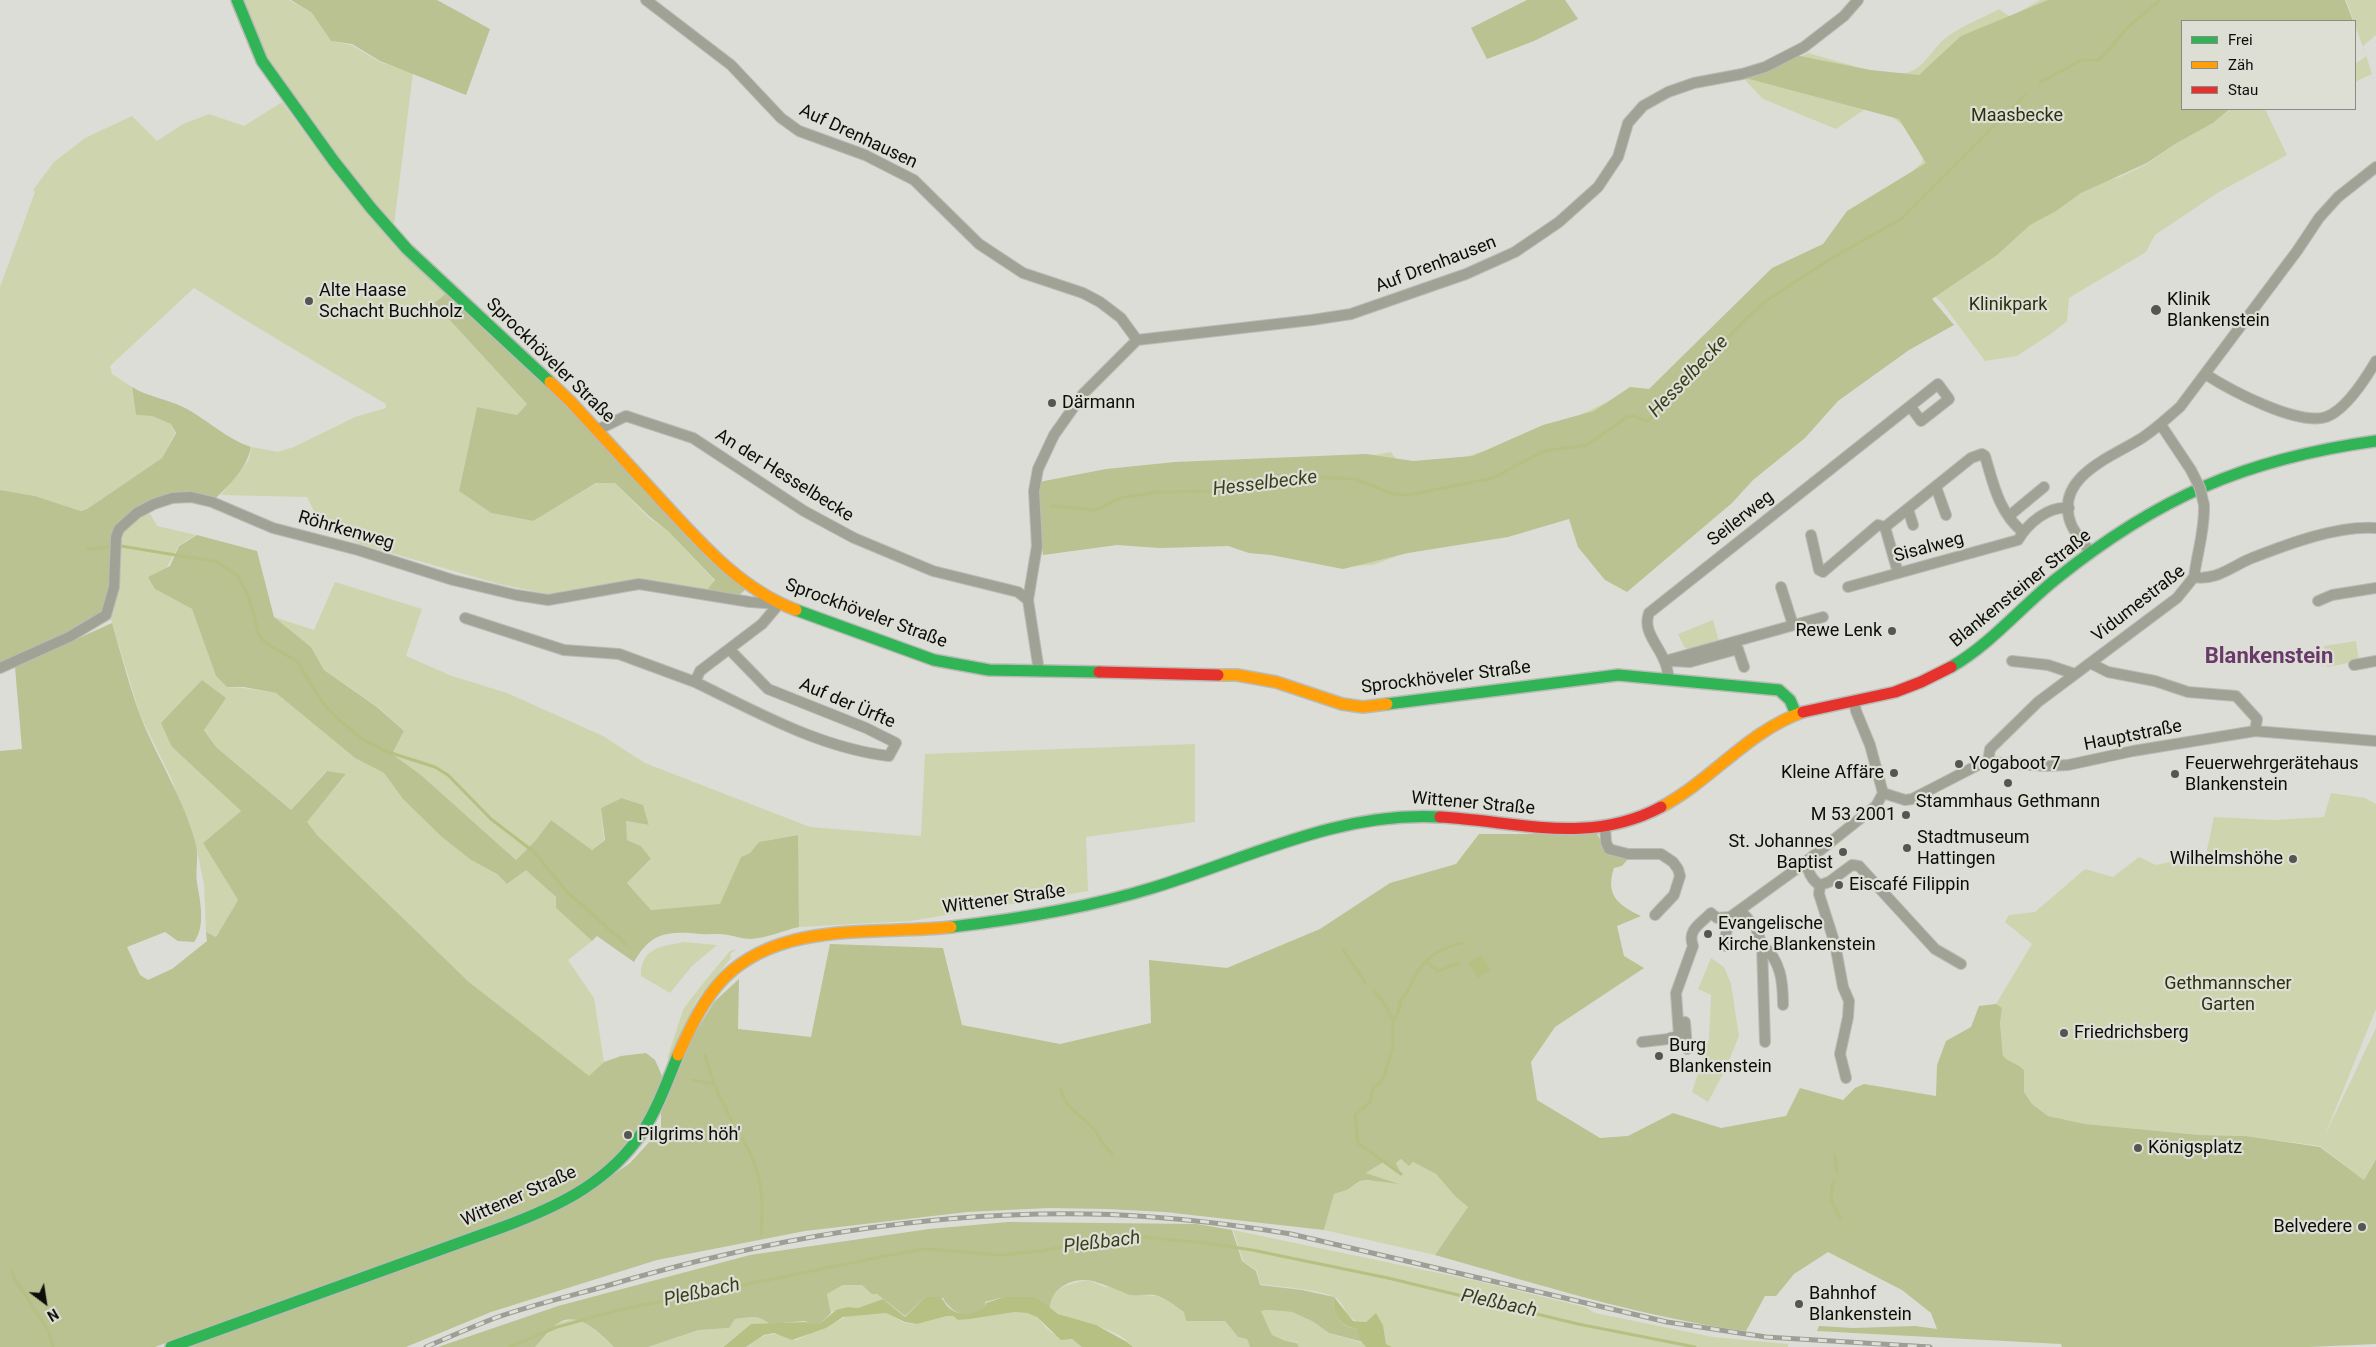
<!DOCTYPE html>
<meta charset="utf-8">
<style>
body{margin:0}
#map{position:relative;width:2376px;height:1347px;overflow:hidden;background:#dcddd7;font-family:Roboto,sans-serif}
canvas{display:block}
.legend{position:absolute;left:2181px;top:20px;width:175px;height:90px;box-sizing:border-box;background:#dddfd5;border:1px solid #8a8b84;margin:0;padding:6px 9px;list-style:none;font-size:15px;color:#0d0e0b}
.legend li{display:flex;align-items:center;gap:10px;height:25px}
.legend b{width:25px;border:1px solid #8a8b84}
.north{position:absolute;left:20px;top:1277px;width:50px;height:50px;-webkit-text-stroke:4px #dddfd5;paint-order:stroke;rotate:149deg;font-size:14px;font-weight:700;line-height:20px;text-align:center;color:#0d0e0b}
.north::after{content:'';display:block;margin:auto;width:18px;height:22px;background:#0d0e0b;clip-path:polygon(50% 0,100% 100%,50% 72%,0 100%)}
</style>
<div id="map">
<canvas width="2376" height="1347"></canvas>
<ul class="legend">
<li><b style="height:6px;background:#30b455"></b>Frei</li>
<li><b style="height:6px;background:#ff9f0a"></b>Zäh</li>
<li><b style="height:6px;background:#e5322d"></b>Stau</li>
</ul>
<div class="north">N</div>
</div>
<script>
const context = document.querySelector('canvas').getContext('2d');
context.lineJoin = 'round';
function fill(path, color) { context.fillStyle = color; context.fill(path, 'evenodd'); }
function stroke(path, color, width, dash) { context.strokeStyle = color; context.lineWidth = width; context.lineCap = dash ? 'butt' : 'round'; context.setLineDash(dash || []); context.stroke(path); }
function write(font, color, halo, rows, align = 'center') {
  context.font = font + ' Roboto,sans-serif'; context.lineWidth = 4.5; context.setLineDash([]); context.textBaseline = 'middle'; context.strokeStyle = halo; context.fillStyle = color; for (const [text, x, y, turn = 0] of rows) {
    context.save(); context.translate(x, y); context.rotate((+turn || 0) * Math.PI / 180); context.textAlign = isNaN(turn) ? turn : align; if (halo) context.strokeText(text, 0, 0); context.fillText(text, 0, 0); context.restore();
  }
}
fill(new Path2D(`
 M242,0H289L312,13L331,41L351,45L380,62L413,73L394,225L361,188L268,58Z
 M2040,0H2252L2182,21V109L2046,216L2081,193L2101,182L2120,177L2147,164L2175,144L2213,123L2231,109H2265L2287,155L2219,192L2155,235L2146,252L2069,298L2067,321L2052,333L2017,356L1985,361L1942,303L1923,285L1418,548L1373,565L1354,566H1339L1263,544H1073L1034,551L1109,474L1364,457L1391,452L1401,466L1441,463L1472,455L1563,423L1624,394L1644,397L1922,163L1924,152C1911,130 1895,116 1871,105L1836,129L1763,99L1744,79L1774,70L1808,53C1832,59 1882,77 1905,73C1921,71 1932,51 1942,41C1958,27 1981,19 1999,9L2010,17Z
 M2346,0H2376V35L2363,46L2372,74L2355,82V64L2366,56Z
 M282,102L329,166L448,292L434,303L527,404L517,415L477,407L459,491L491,513L532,521L597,483H615L648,517L669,532L715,581L707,590L638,581L590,590L547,594L499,584L360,544L328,527L317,517L307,497L221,495L248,461L252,447L278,452L294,447L355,417L386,408V404C322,366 257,328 194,288L110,366L112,374L132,387L136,415L152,416L171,424L175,433L162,458L87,509L81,511L35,496L0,490V287L35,192L33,190L54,162L85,138L132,116L157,141L183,124L209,114L244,126Z
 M148,510L157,526L196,535L179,545L155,589L192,609L216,676L227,687L244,688L276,693L355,758L384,773L403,799L471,860L497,874L507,884L526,869L556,897V908L592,941L568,960L594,998L604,1062L589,1077L469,982L317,835L306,822L346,775L326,771L291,810L216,747L204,729L172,747L241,811L203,843L238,900L216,937L206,932L204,884L196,846L172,780L140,715L110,616L121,534L128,523Z
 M335,582L422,609L406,656L452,676L507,693L603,736L645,763L810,827L921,836L925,754L1195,744V822L1086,837L1088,891L911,921L799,927L797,835L760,842L750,853L741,857L720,905L651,910L627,883L651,860L641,846L627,840L625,821L649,825L643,805L623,798L601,808L604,840L592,850L551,820L536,840L516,860L421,775L392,754L404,731L378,707L324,670L311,647L274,617L314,630Z
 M1713,620L1719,641L1689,649L1684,647L1678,634Z
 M2356,641L2359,661L2327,667L2324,646Z
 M2331,793L2365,798L2376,804V1009L2325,1135L2376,1028V1158L2364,1180L2320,1146L2246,1136L2200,1135L2085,1124L2048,1116L2032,1104L2024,1092V1070C2017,1063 2010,1063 2003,1056L2000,1023L2002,1009L1996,1004L2032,944L2005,922L2009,915L2035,912L2085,869L2113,877L2139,857L2156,865L2206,854L2214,817L2274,820L2324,817Z
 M684,942L717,945L692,966L670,993L641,976C640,947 664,946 684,942Z
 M737,949L730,954L731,958L697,1000L670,1058L667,1059L683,1010C696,991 714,970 730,951Z
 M1711,958L1724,967L1731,984L1739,1036L1725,1070L1708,1102L1692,1092L1709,1039L1711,995L1698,989Z
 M1401,1159L1413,1162L1436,1174L1455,1196L1469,1207L1435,1255L1324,1230L1334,1194L1347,1190L1361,1181L1367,1180L1395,1183L1366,1173L1385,1161L1399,1173L1396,1163Z
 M1233,1230L1477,1281L1585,1307L1595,1313L1713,1337L1788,1344V1347H1392L1386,1344L1383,1325L1376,1313L1366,1322C1342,1322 1349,1305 1334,1297C1317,1289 1280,1287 1260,1284L1257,1271L1243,1261Z
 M1088,1280L1105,1287L1118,1288L1128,1294L1156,1296L1167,1300L1184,1312L1186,1321H1225L1238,1337L1247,1339L1250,1347H1133C1113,1323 1073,1324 1050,1309C1050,1287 1069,1284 1088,1280Z
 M843,1285H862L870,1294H877L883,1299L858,1308L848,1307L831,1312L827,1294Z
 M1268,1310L1292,1312L1312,1321L1329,1333L1363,1343L1366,1347H1299L1297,1342L1287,1341L1272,1335L1261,1311Z
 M1015,1312C1040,1313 1035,1318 1051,1332C1060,1340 1075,1336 1082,1347H747C760,1338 767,1331 784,1336C789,1338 790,1340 796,1340L848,1316L886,1313L905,1323L917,1324L947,1316H953L958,1320L970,1319Z
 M751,1316L762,1317L770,1324H751L722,1347H648L700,1330L729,1328L735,1319Z
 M572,1319L588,1324L614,1347H535L558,1323Z`), '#ced5ae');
fill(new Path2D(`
 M291,0H437L490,29L466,95L380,61L352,44L331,41L312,13Z
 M1527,0H1565L1578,19L1534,41L1487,59L1471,28Z
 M2048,0H2345L2353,21H2182V109H2230L2213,123L2175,144L2147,163L2081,193L2056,211L2030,225L1997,255L1932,299L1954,325L1909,350L1838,401L1805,438L1753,480L1732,503L1627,592L1605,580L1578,547L1569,519L1508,537L1408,553L1343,569L1271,555L1249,553L1228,546L1160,548L1117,545L1043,555L1037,511L1039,482L1106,469L1175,462L1366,454L1413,461L1473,456L1543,425L1594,411L1630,387L1649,389L1772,268L1823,244L1847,211L1926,163L1899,119L1742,77L1795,55L1870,70L1919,75L1961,36Z
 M448,292L548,386L745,590L738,596L707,590L715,580L669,532L649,516L615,483H596L533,521L491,513L459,491L477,407L517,415L527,404L434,303Z
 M132,387C148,397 167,399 183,407C207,419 226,439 251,447C246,470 229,485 213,501L172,496L122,522L105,615L0,664V490L35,496L81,511L87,509L162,458L176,433L171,424L152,416L136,415Z
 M197,535L257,551L274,617L311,647L324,670L377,707L404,731L392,754L421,775L516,860L536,840L551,820L592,850L605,840L601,808L622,798L643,805L649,825L626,821L627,840L641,846L651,859L627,883L651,910L720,904L741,857L750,853L759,842L798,835L799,927C782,931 767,938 751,939C743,939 735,936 728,935C719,933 710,935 701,934C668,931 651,932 634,962L597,936L592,941L556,908V897L526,870L507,884L497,874L471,860L441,836L403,799L384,773L355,758L276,693L244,687H227L216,676L192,609L155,589L148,577L170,566L179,546Z
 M112,623C121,654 129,685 140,715C157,759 184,798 196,845C199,856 195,870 197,883C200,900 206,927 194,942L178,941L165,932L127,947L140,975L148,980L172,969L207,941L206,932L216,937L238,900L203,843L241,811L172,747L161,723L202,680L226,698L204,730L216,747L291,810L327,771L346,774L307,822L317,835L469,982L589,1076L604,1062L621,1056L646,1053L655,1060L663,1078L654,1100L626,1146L590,1180L561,1196L501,1222L155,1347H0V751L22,749L15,667Z
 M1479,834H1597L1609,854L1628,859L1622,866L1614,868C1605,895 1618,905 1641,916L1617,926L1624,956L1644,968L1555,1027L1531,1062L1537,1100L1600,1138L1628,1136L1673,1113L1721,1128L1786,1116L1800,1088L1843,1100L1855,1088L1864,1084L1936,1096L1937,1065L1946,1041L1971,1027L1979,1006L1996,1004L2002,1008L2000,1023L2003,1056C2010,1063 2017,1063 2024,1070V1092L2032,1104L2048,1116L2085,1124L2200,1135L2246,1136L2320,1147L2364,1180L2376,1159V1344L2309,1347H2062L2061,1344L1817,1331L1819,1326L1853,1328L1915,1326L1937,1329L1931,1313L1902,1290L1828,1252L1794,1274L1776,1296H1765L1746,1331C1640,1317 1538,1284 1435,1255L1468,1207L1455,1196L1436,1174L1413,1162L1409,1166L1401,1159L1396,1163L1401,1174L1385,1161L1366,1173L1399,1184L1367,1180L1360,1181L1347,1190L1334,1194L1324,1230L1165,1212L1108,1209L1048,1208L967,1212L805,1231L657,1260L491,1312L406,1347H189L423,1262L616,1173L630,1163L655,1136L660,1137L664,1131L661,1127V1113L691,1040L714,1002L739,979L738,1029L811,1037L830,944L943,948L962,1025L1060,1044L1151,1023L1149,960L1227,968L1320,929L1390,883L1456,864Z
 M1008,1222L1197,1224L1232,1230L1242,1261L1256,1271L1260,1285L1302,1290L1334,1297C1331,1314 1339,1326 1357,1329L1363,1342L1329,1333L1312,1321L1292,1312L1268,1310L1261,1311L1272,1335L1286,1341L1297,1343L1299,1347H1250L1247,1339L1238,1337L1225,1321H1186L1184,1312C1175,1306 1165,1297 1154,1295C1145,1294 1134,1297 1127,1294C1118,1290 1096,1281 1087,1280C1068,1279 1050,1290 1050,1309L1036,1297H1004L985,1302L986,1306C982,1309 977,1314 972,1315C961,1318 947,1307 943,1298L925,1297L905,1316L877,1294H871L862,1285H843L827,1294L831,1313L821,1323L811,1325L805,1321L770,1324C758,1314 749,1317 735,1319L729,1328L699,1330L648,1347H614C600,1334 578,1309 557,1324C549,1330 542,1340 535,1347H438L558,1306L750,1255L929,1229Z`), '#b9c290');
fill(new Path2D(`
 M1481,955L1490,970L1478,978L1468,963Z
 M925,1297H940C944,1300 945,1304 948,1307C961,1318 973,1315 986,1306V1303L1004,1297H1036L1058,1314L1096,1325L1127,1342L1133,1347H1082L1072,1339L1061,1340L1037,1317L1027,1313L1015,1312L970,1319L958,1320L953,1316H947L917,1324L905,1322L886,1313L843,1317L826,1328L792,1340L774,1333L764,1335L746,1347H723L751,1324L805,1322L811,1324L821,1323L836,1310L848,1307L858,1308L883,1299L905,1317Z
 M1334,1297L1353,1321L1366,1322L1376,1313L1383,1325L1386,1344L1392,1347H1366L1360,1340L1357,1329C1340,1326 1331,1315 1334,1297Z`), '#b6c083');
stroke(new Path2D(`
 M2040,82L2082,60H2098L2106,53L2127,28L2160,0
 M1052,506L1095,510L1121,498L1157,492L1221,491L1236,484L1319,477L1355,479L1393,494L1409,495L1493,478L1544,451L1587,445L1627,417L1633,416L1647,421L1666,406L1708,357L1747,318L1767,300L1837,255L1901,219L2026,94
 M121,546L218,562L238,576L249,598L259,635L267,644L297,661L322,702L338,719L362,739L385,751L435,767L448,775L491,819L534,852L567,892L626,944
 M87,549L111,547
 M1343,950L1365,982
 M1427,962L1438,971L1459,963
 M1374,990L1386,1006L1393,1021
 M705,1055L714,1084L736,1130
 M692,1080L713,1084
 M1060,1089L1067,1104L1096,1131L1101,1141L1112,1154
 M742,1138C762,1172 764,1195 761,1234
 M1835,1155L1837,1173
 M1401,1174L1358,1143L1355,1115L1370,1102L1373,1088L1383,1080L1393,1047V1022L1399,1010L1400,1001C1408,994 1409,987 1414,978C1425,957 1441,947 1463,943
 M1834,1181C1828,1196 1832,1205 1841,1219
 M12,1270L13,1276L49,1332L53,1347
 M510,1347L557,1327L619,1310L890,1255L925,1249L999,1255L1042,1251L1082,1243H1112L1143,1237L1207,1243L1252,1250L1388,1278L1578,1324L1695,1347`), '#b6c083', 3);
const street = new Path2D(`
 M646,0L731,65L781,118L799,131L865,155L914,180L979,244L1023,273L1083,293L1100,302L1121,318L1137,340
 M2205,374C2230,390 2297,426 2326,417C2346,410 2366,378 2376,361
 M2161,425L2191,470
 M597,430L626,416L693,438L804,511L854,538L933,571L1018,592L1028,600L1039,671
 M1936,487L1946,515
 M1908,509L1913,525
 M2009,516L2044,487
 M1885,527L1898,573
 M1811,535L1819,570L1823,572L1878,525L1885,527L1971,458L1982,454L1985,456C1993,483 1999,513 2023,532
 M2090,552C2084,543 2075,534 2071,524C2053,477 2112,457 2142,438C2156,429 2167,418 2180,407L2297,251L2319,218L2338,197L2376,167
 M2194,577C2197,553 2205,530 2204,505
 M1781,587L1793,625
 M1848,587L2018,540C2028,523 2048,506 2069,508
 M1028,600L1037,546L1034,491L1038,469L1054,435L1083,394L1137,340L1312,320L1351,314L1466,274L1515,252L1559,222L1598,187L1618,157L1628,123L1643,106L1668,92L1694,83L1742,74L1765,67L1804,47L1844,16L1858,0
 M2318,601L2332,595L2376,588
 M465,618L564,650L619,654L695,682
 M729,649L768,689L866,728L896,743L889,756C820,748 757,712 695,682L700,671L762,624L779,604
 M1665,661L1823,617
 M1673,661L1690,662L1738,649L1744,667
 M2012,661L2048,665L2075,674
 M2090,663L2108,672L2155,681L2188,692L2236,696L2257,719L2255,731
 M2354,665L2376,661
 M0,668L69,637L106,615L114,587L116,537L119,529L137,513L154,504L172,498L191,497L212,502L273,528L358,550L453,580L516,595L548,600L639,584L750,602L778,604
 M1669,679C1668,673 1667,666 1664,660C1658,645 1642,630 1649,613L1938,384L1949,399L1921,421L1910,406
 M1854,701L1856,711L1870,745L1883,793
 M1988,762L1990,749L2038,702L2177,598L2194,577C2217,581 2232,566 2252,558C2288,544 2338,525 2376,528
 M1883,793L1905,800L1912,799L1980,764L1988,762L2046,766L2068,765L2133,751L2255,731L2376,741
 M1605,827L1606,842L1609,849L1628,854H1661L1673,862L1678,869L1680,876L1674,895L1655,915
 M1820,885L1819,894L1835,944L1843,987L1849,1001L1848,1017L1840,1054L1846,1078
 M1820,885L1829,882L1852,865L1859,866L1935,949L1961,964
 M1820,885C1812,881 1805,868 1808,860L1876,806L1883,793
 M1740,910L1756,928L1762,945L1765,1042
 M1762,945C1781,960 1783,982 1783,1005
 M1726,946L1725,938L1730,917
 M1685,1022L1687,1049
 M1670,1038L1679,1036L1676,993L1693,946C1687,930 1700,924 1711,913L1717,918L1730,917L1795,870L1806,865
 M1642,1042L1668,1039`);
const fast = new Path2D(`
 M237,0L262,61L333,160L371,208L407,249L550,382
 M796,610L934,660L989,670L1099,672
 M1951,667C1991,644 2021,607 2056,579C2158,497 2246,459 2376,441
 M1387,704L1618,675L1779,690L1790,700L1796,714
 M951,927C1019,919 1087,908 1152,888C1247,859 1338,811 1440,817
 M171,1347L503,1227C554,1208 602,1186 636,1141C655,1116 666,1084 678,1055`);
const slow = new Path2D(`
 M550,382L570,401C600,434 631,467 661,500C701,543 740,589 796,610
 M1218,675H1237L1276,682L1342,704L1363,707L1387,704
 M1661,807C1712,780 1748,731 1803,712
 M678,1055C690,1028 704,998 725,977C783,920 878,935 951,927`);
const jam = new Path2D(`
 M1099,672L1218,675
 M1803,712L1895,692L1921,682L1951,667
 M1440,817C1517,821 1588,846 1661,807`);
stroke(street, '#babbb7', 12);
stroke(fast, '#babbb7', 14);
stroke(slow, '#babbb7', 14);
stroke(jam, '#babbb7', 14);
stroke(street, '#a0a295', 10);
stroke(fast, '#30b455', 11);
stroke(slow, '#ff9f0a', 11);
stroke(jam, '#e5322d', 11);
const rail = new Path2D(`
 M426,1347C449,1337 472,1327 495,1318C531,1305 570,1296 606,1286C762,1240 925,1211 1088,1214C1156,1215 1224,1223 1291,1234L1667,1322L1766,1337L1930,1347`);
stroke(rail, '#9d9f96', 5);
stroke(rail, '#dddfd5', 3, [9]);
const streetBridge = new Path2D(`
 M2191,470L2200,488L2204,505`);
stroke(streetBridge, '#babbb7', 12, []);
stroke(streetBridge, '#a0a295', 10);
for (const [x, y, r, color] of [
 [309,301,5,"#555652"],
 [2156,310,6,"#555652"],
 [1052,403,5,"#555652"],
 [1892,631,5,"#555652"],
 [1959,764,5,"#555652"],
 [1894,773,5,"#555652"],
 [2175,774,5,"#555652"],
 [2008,783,5,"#555652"],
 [1906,815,5,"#555652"],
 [1907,848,5,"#555652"],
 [1843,852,5,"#555652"],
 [2293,859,5,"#555652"],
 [1839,885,5,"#555652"],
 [1708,934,5,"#555652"],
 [2064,1033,5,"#555652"],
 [1659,1056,5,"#555652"],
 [628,1135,5,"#555652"],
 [2138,1148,5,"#555652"],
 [2362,1227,5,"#555652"],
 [1799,1304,5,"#555652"]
]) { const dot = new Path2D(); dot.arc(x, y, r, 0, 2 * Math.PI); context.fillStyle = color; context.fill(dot); stroke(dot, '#dddfd5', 2); }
write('18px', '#2d320e', '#dddfd5', [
 ["Maasbecke",2017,116],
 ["Klinikpark",2008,305],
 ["Gethmannscher",2228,984],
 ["Garten",2228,1005]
]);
write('18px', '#0d0e0b', '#dddfd5', [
 ["Auf Drenhausen",858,137,25],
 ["Auf Drenhausen",1436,265,-21],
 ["Sprockhöveler Straße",550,361,44],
 ["An der Hesselbecke",784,476,32],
 ["Seilerweg",1741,519,-38],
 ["Röhrkenweg",346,531,16],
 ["Sisalweg",1929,548,-15],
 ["Blankensteiner Straße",2021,589,-39],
 ["Vidumestraße",2139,604,-38],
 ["Sprockhöveler Straße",866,614,20],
 ["Sprockhöveler Straße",1446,678,-7],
 ["Auf der Ürfte",847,704,23],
 ["Hauptstraße",2133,736,-11],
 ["Wittener Straße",1473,804,5],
 ["Wittener Straße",1004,900,-8],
 ["Wittener Straße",519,1197,-24]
]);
write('18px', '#0d0e0b', '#dddfd5', [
 ["Alte Haase",319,291],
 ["Schacht Buchholz",319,312],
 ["Klinik",2167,300],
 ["Blankenstein",2167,321],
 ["Därmann",1062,403],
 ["Rewe Lenk",1882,631,"right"],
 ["Yogaboot 7",1969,764],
 ["Feuerwehrgerätehaus",2185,764],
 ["Blankenstein",2185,785],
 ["Kleine Affäre",1884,773,"right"],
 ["Stammhaus Gethmann",2008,802,"center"],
 ["M 53 2001",1896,815,"right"],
 ["Stadtmuseum",1917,838],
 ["Hattingen",1917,859],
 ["St. Johannes",1833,842,"right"],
 ["Baptist",1833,863,"right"],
 ["Wilhelmshöhe",2283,859,"right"],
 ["Eiscafé Filippin",1849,885],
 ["Evangelische",1718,924],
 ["Kirche Blankenstein",1718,945],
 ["Friedrichsberg",2074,1033],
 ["Burg",1669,1046],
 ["Blankenstein",1669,1067],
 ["Pilgrims höh'",638,1135],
 ["Königsplatz",2148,1148],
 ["Belvedere",2352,1227,"right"],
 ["Bahnhof",1809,1294],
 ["Blankenstein",1809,1315]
], 'left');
write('italic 19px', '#393f1b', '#dddfd5', [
 ["Hesselbecke",1689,377,-46],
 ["Hesselbecke",1265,484,-7],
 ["Pleßbach",1102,1243,-7],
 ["Pleßbach",702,1293,-12],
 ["Pleßbach",1499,1304,12]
]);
write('bold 22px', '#6a396b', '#dddfd5', [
 ["Blankenstein",2269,657]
]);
</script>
